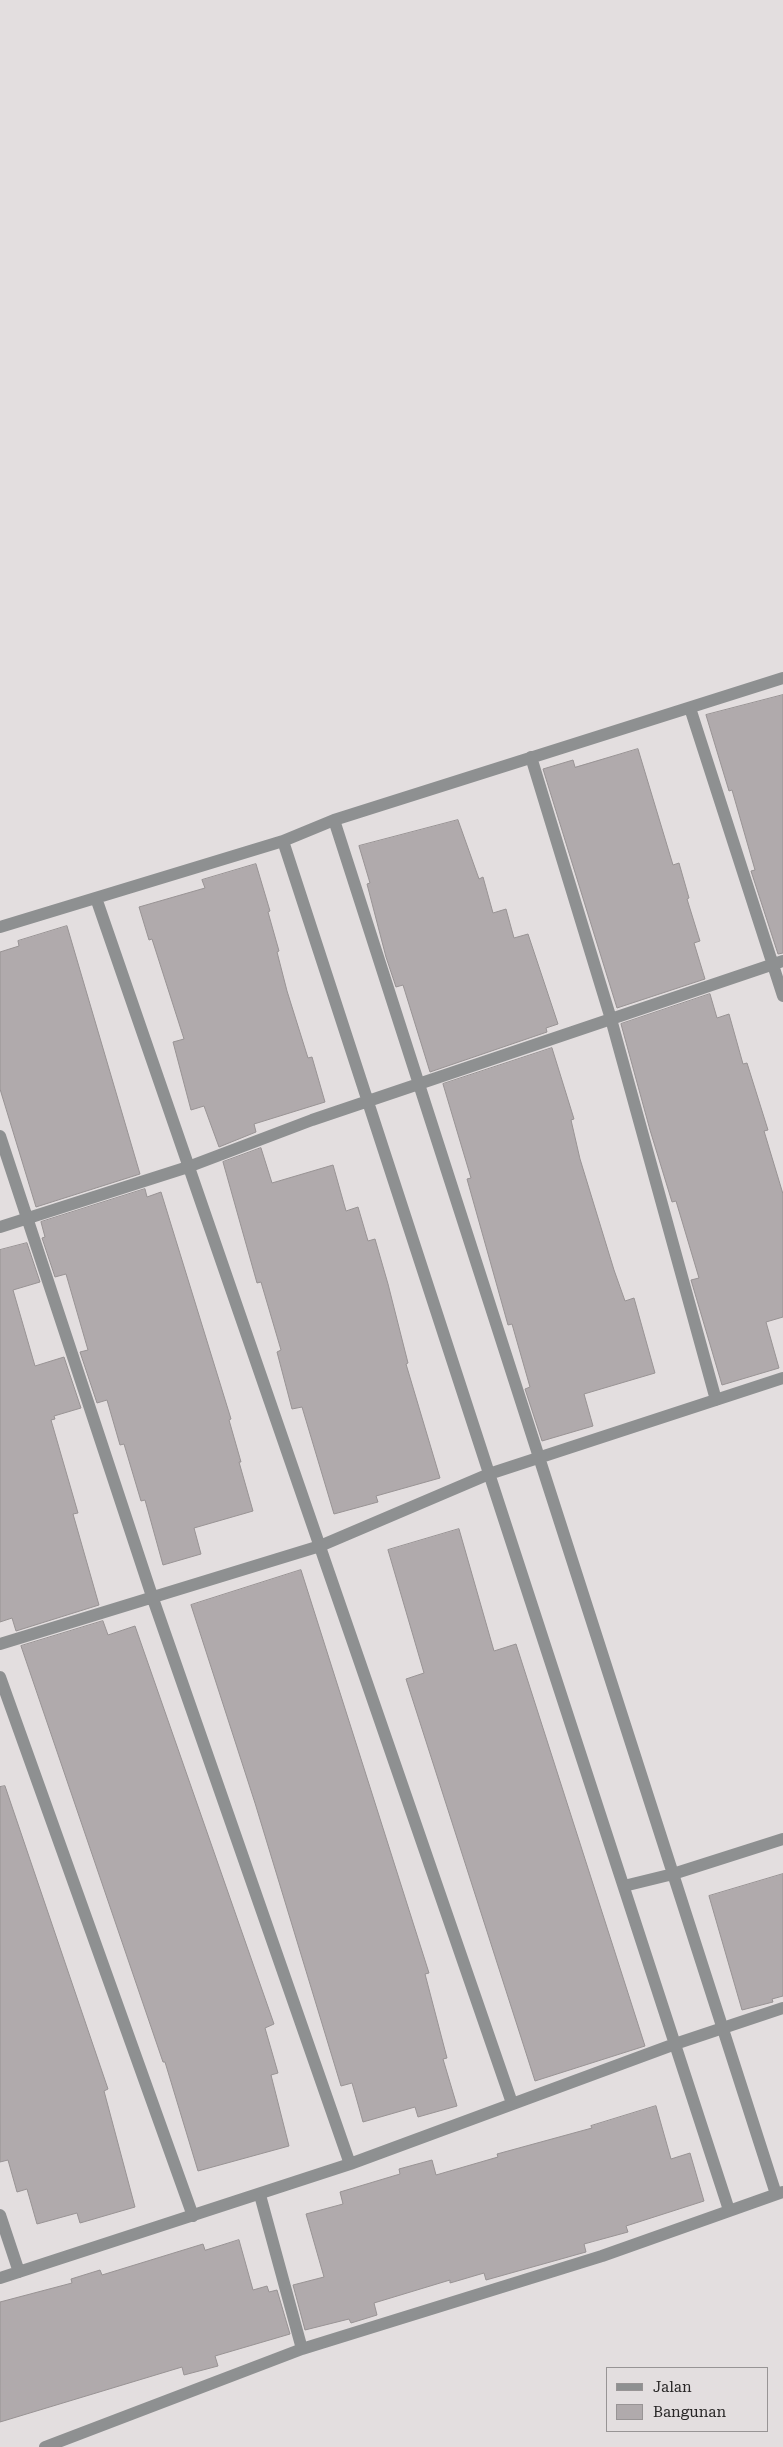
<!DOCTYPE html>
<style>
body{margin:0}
#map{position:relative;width:783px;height:2447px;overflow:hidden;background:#e3dedf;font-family:"Roboto Serif",serif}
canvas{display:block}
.legend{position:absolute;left:606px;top:2367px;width:162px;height:65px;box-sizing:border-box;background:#e3dedf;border:1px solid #989495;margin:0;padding:6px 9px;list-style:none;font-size:15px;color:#282626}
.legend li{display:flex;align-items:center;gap:10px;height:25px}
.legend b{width:25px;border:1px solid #989495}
</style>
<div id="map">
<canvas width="783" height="2447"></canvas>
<ul class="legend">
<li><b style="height:6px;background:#8e9091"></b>Jalan</li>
<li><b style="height:14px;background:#b0aaac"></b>Bangunan</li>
</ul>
</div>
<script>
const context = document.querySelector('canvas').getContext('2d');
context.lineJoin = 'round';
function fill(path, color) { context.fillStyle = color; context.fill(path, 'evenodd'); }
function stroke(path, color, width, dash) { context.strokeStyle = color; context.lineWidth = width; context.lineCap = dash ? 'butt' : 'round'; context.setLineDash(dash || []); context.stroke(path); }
const building = new Path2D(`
 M783,695V953L778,954L751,871L755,870L732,790L729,791L706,715Z
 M638,749L673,865L679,863L689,898L687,899L700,941L694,943L705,979L617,1008L543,769L573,760L575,767Z
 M458,820L479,879L483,877L493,913L506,909L514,938L528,934L558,1024L546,1028L547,1032L430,1072L403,985L396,987L386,957L367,884L370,883L359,846Z
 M256,864L270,911L268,912L279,951L277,952L287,991L308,1058L312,1057L325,1102L254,1124L256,1132L219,1147L204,1106L191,1110L173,1042L184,1039L152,939L149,940L139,907L205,888L202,880Z
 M67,926L140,1174L36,1207L0,1089V952L19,946L18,941Z
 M710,994L717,1018L729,1014L743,1064L747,1063L768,1130L764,1131L783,1194V1317L766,1322L779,1368L722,1385L691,1280L699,1278L676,1201L672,1202L650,1130L621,1024Z
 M552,1048L574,1119L571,1120L580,1159L614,1270L625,1301L634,1298L655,1373L584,1394L593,1426L542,1441L525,1389L530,1387L512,1324L508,1325L467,1179L471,1178L443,1084Z
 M261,1148L272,1183L333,1165L346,1211L358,1207L368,1241L375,1239L388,1284L408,1363L406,1364L440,1478L376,1496L378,1502L334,1514L302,1407L292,1409L277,1352L281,1350L261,1282L257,1283L223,1162Z
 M145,1189L147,1197L161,1192L231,1419L229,1420L241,1462H239L253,1511L194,1528L201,1554L163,1565L145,1500L141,1501L124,1444L120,1445L107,1400L97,1403L80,1352L88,1350L66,1274L55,1277L42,1238L45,1237L41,1222Z
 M27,1243L40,1282L13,1290L35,1366L64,1357L81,1408L54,1416L55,1419L51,1420L78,1513L73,1514L99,1605L16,1631L12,1618L0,1622V1250Z
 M459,1529L494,1651L516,1644L645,2046L535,2081L406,1679L424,1673L388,1550Z
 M301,1570L429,1973L425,1974L447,2058L443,2059L457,2106L418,2117L415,2107L363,2122L352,2083L341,2086L255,1803L191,1605Z
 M103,1621L108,1635L135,1626L274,2024L265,2028L278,2073L271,2075L289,2146L198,2171L165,2062H163L21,1646Z
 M5,1786L108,2089L104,2091L135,2207L80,2223L77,2213L37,2224L27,2189L17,2192L8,2160L0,2162V1787Z
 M783,1874V1996L772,1999L773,2002L742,2010L709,1896Z
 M656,2106L671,2159L690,2153L704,2201L626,2226L628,2232L584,2244L586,2252L486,2280L484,2273L450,2283V2280L374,2303L377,2315L351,2323L349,2319L305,2330L293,2285L324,2277L306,2214L343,2204L340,2192L400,2174L399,2169L432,2160L436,2175L498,2157L497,2154L592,2128L591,2126Z
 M239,2240L253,2290L267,2286L269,2292L277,2290L290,2334L215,2356L218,2366L184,2375L182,2367L0,2422V2302L72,2283L71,2279L100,2270L102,2275L203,2244L205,2250Z`);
fill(building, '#b0aaac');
stroke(building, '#989394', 1);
stroke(new Path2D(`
 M690,708L783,996
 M531,757L611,1019L716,1400
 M334,820L776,2194
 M283,841L729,2210
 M96,898L512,2103
 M0,927L283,841L334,820L783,678
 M0,1136L152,1596L350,2164
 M0,1227L188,1167L312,1120L783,961
 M0,1644L320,1546L489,1474L783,1378
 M0,1677L193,2216
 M624,1886L673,1874L783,1839
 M260,2195L302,2349
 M0,2215L19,2272
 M0,2278L350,2164L675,2044L783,2008
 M45,2447L302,2349L602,2256L783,2192`), '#8e9091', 12);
</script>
